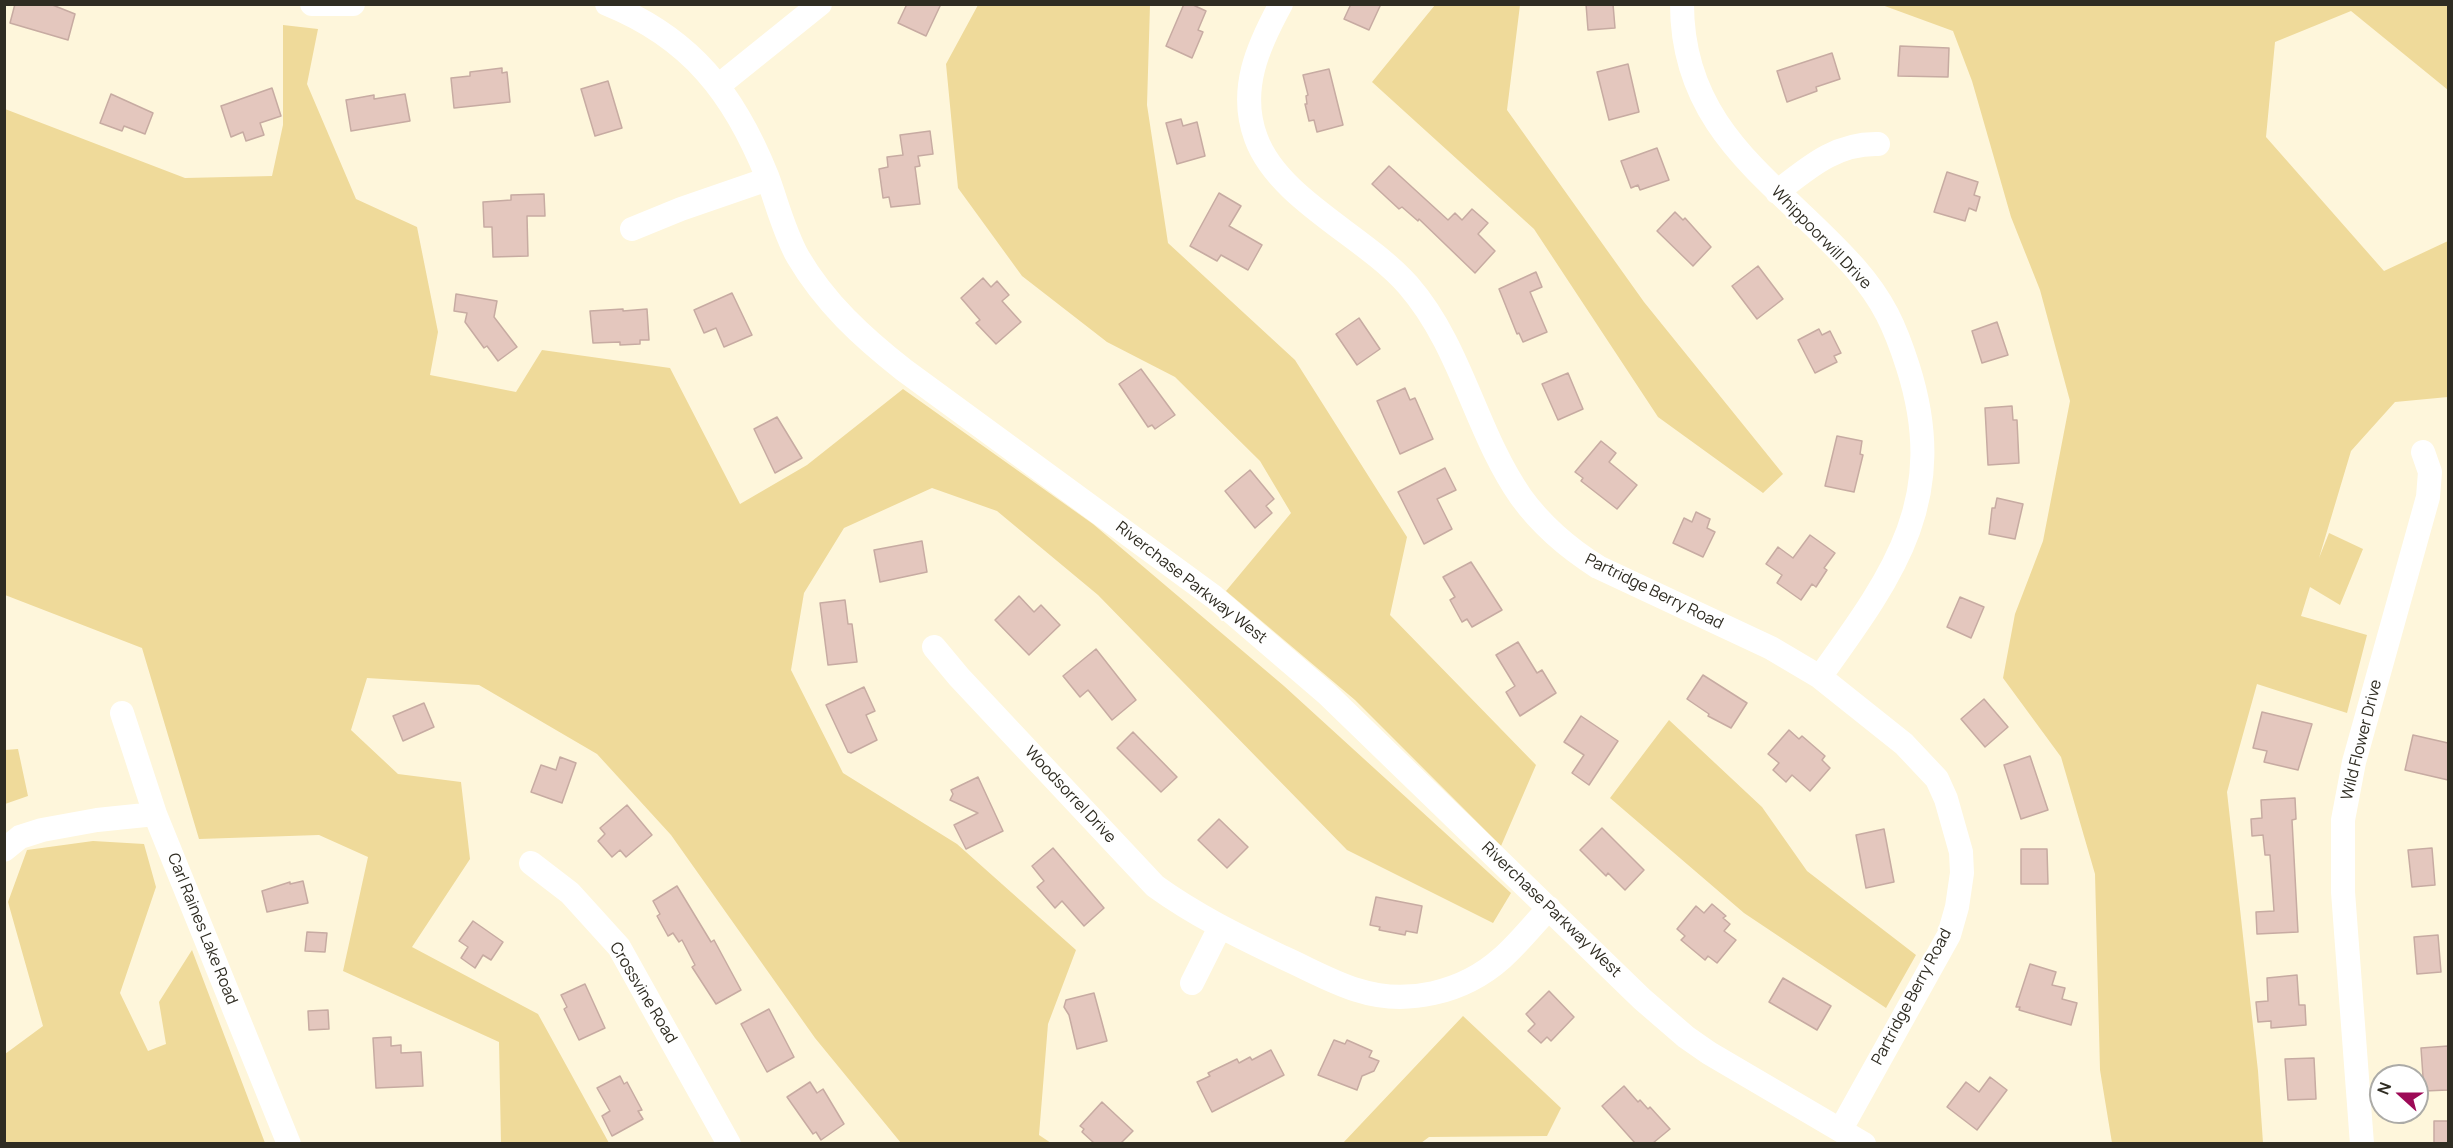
<!DOCTYPE html>
<style>
body{margin:0}
#map{position:relative;width:2453px;height:1148px;overflow:hidden;background:#fef6db;font-family:Manrope,sans-serif}
canvas{display:block}
.frame{position:absolute;inset:0;border:6px solid #2f2c22;pointer-events:none}
.north{position:absolute;left:2369px;top:1064px;width:60px;height:60px;box-sizing:border-box;background:#fff;border:2px solid #acaba7;border-radius:50%;rotate:291deg;font-size:16px;font-weight:700;line-height:24px;text-align:center;color:#2f2c22}
.north::after{content:'';display:block;margin:auto;width:21px;height:27px;background:#9d0a57;clip-path:polygon(50% 0,100% 100%,50% 72%,0 100%)}
</style>
<div id="map">
<canvas width="2453" height="1148"></canvas>
<div class="frame"></div>
<div class="north">N</div>
</div>
<script>
const context = document.querySelector('canvas').getContext('2d');
context.lineJoin = 'round';
function fill(path, color) { context.fillStyle = color; context.fill(path, 'evenodd'); }
function stroke(path, color, width, dash) { context.strokeStyle = color; context.lineWidth = width; context.lineCap = dash ? 'butt' : 'round'; context.setLineDash(dash || []); context.stroke(path); }
function write(font, color, halo, rows, align = 'center') {
  context.font = font + ' Manrope,sans-serif'; context.lineWidth = 5; context.setLineDash([]); context.textBaseline = 'middle'; context.strokeStyle = halo; context.fillStyle = color; for (const [text, x, y, turn = 0] of rows) {
    context.save(); context.translate(x, y); context.rotate((+turn || 0) * Math.PI / 180); context.textAlign = isNaN(turn) ? turn : align; if (halo) context.strokeText(text, 0, 0); context.fillText(text, 0, 0); context.restore();
  }
}
fill(new Path2D(`
 M978,5H1150L1147,105L1168,243L1295,360L1407,537L1390,615L1536,765L1501,846L1355,700L1226,591L1291,513L1260,461L1175,377L1107,342L1022,276L958,188L946,64Z
 M1435,5H1520L1507,110L1644,302L1783,474L1763,493L1658,417L1534,229L1372,82Z
 M1882,5H2448V90L2351,11L2275,42L2266,137L2384,271L2448,241V397L2395,402L2351,451L2319,558L2329,533L2363,549L2340,605L2310,587L2301,616L2367,635L2347,713L2257,684L2227,792L2258,1071L2263,1143H2112L2100,1070L2095,874L2061,757L2003,678L2015,614L2043,541L2070,401L2040,290L2011,217L1972,81L1953,31Z
 M283,25L318,29L307,84L356,199L417,227L438,332L430,375L516,392L542,350L670,368L740,504L807,465L903,389L1093,524L1284,686L1511,893L1493,923L1347,850L1098,595L997,511L932,488L844,528L804,593L791,670L843,773L957,844L1076,950L1048,1024L1039,1135L1051,1143H901L815,1038L671,835L597,754L479,685L367,678L351,730L398,774L461,782L470,859L412,947L538,1014L609,1143H501L499,1042L343,971L368,857L319,835L199,839L142,648L5,595V109L185,178L272,176L283,125Z
 M1669,720L1762,807L1807,871L1916,955L1886,1008L1744,913L1610,798Z
 M18,749L28,796L5,804V750Z
 M93,841L144,844L156,887L120,993L148,1051L166,1044L159,1002L192,950L265,1143H5V1054L43,1026L8,902L27,850Z
 M1463,1016L1561,1108L1547,1136L1429,1137L1421,1143H1343Z`), '#efda9a');
const building = new Path2D(`
 M15,4H50L75,14L68,40L10,23Z
 M907,4H941L926,36L898,23Z
 M1184,4H1191L1206,11L1198,30L1203,32L1192,58L1166,46Z
 M1351,4H1381L1369,30L1344,19Z
 M1586,4H1613L1615,28L1588,30Z
 M1900,46L1949,48L1948,77L1898,76Z
 M1832,53L1840,79L1816,87L1817,91L1787,102L1777,71Z
 M1628,64L1639,112L1609,120L1597,72Z
 M502,68V73L507,72L510,102L454,108L451,78L470,76V72Z
 M1329,69L1343,125L1317,132L1314,120L1309,121L1305,104H1307L1306,96L1308,95L1303,75Z
 M608,81L622,128L595,136L581,89Z
 M272,88L281,116L260,123L264,135L246,141L243,132L231,137L221,106Z
 M111,94L153,113L145,134L124,126L122,131L100,123Z
 M405,94L410,121L351,131L346,100L374,95V99Z
 M1181,119L1183,126L1197,122L1205,156L1177,164L1166,123Z
 M930,131L933,154L918,156L920,166L915,167L920,204L891,207L889,197L883,198L879,169L888,167L887,157L903,155L900,135Z
 M1657,148L1669,180L1640,190L1638,185L1631,188L1621,161Z
 M1389,166L1448,220L1455,213L1462,220L1472,209L1488,223L1478,234L1495,251L1475,273L1419,219L1418,221L1402,207L1399,209L1372,184Z
 M1947,172L1978,182L1974,195L1980,197L1976,211L1969,208L1965,221L1934,212Z
 M1219,193L1241,206L1229,226L1262,245L1248,270L1221,255L1217,261L1190,246Z
 M544,194L545,216H527L528,256L493,257L492,227H484L483,202L511,200V195Z
 M1675,212L1683,220L1685,218L1711,247L1693,266L1657,231Z
 M1758,266L1783,299L1757,319L1732,286Z
 M1536,272L1542,287L1530,292L1547,332L1523,342L1519,333L1517,334L1499,289Z
 M983,278L991,287L997,281L1009,295L1002,301L1021,322L996,344L976,323L980,320L961,298Z
 M732,293L752,335L724,347L716,328L704,333L694,310Z
 M456,294L497,301L494,317L517,347L498,361L487,346L484,348L465,322L467,313L454,311Z
 M623,309V311L647,309L649,340H640V344L620,345V342L593,343L590,311Z
 M1359,318L1380,349L1357,365L1336,334Z
 M1997,322L2008,355L1982,363L1972,331Z
 M1819,329L1822,335L1830,331L1841,353L1834,356L1837,362L1815,373L1798,340Z
 M1141,369L1175,415L1155,429L1152,425L1148,427L1119,384Z
 M1568,373L1583,409L1558,420L1542,384Z
 M1405,388L1410,400L1415,398L1433,439L1400,454L1377,401Z
 M2012,406L2013,420H2017L2019,463L1988,465L1985,408Z
 M777,417L802,458L775,473L754,429Z
 M1837,436L1862,441L1860,454L1863,455L1854,492L1825,486Z
 M1601,441L1616,453L1609,462L1637,485L1617,509L1581,481L1583,478L1575,472Z
 M1445,468L1456,490L1437,499L1452,529L1424,544L1398,492Z
 M1250,470L1274,499L1266,506L1272,513L1255,528L1225,491Z
 M1997,498L2023,504L2015,539L1989,534L1992,508H1995Z
 M1696,512L1710,519L1707,528L1715,532L1703,557L1673,543L1684,518L1692,522Z
 M1810,535L1835,553L1824,568L1827,570L1816,587L1812,584L1801,600L1777,583L1782,575L1766,564L1778,547L1793,558Z
 M922,541L927,572L880,582L874,550Z
 M1471,562L1502,610L1472,627L1467,619L1462,622L1450,600L1455,597L1443,577Z
 M1019,596L1034,612L1041,605L1060,625L1029,655L995,620Z
 M1960,597L1984,607L1971,638L1947,627Z
 M845,600L848,624H852L857,662L828,665L820,603Z
 M1518,642L1537,673L1542,670L1556,693L1520,716L1506,692L1515,686L1496,655Z
 M1096,649L1136,700L1112,720L1088,690L1080,697L1063,676Z
 M1703,675L1747,703L1731,728L1708,716L1709,714L1687,699Z
 M864,687L875,711L866,715L877,740L851,753L848,752L826,705Z
 M1984,699L2008,727L1985,747L1961,719Z
 M424,703L434,727L403,741L393,716Z
 M2262,712L2312,724L2298,770L2264,762L2267,751L2253,748Z
 M1581,716L1618,741L1589,785L1572,773L1584,755L1564,742Z
 M1789,730L1799,739L1802,736L1825,756L1822,760L1830,768L1810,791L1792,775L1786,782L1773,770L1779,763L1768,754Z
 M1133,732L1177,777L1161,792L1117,748Z
 M2413,735L2448,743V780L2405,770Z
 M2030,756L2048,810L2021,819L2004,765Z
 M560,757L576,763L562,803L531,792L541,765L556,770Z
 M978,777L1003,831L966,849L954,825L978,813L950,800L953,794L951,790Z
 M2295,798L2296,819L2292,820L2298,932L2257,934L2256,912L2274,911L2270,855H2265L2263,835L2252,836L2251,819L2262,818L2261,800Z
 M627,805L652,835L626,857L620,850L612,857L598,841L605,834L600,828Z
 M1219,819L1248,847L1227,868L1198,840Z
 M1602,828L1644,870L1625,890L1608,873L1606,876L1580,850Z
 M1884,829L1894,882L1866,888L1856,835Z
 M1053,848L1104,908L1084,926L1062,901L1055,908L1037,887L1044,881L1032,866Z
 M2432,848L2435,885L2412,887L2408,850Z
 M2021,849H2047L2048,884H2021Z
 M303,881L308,903L267,912L262,891L290,882V884Z
 M677,886L711,942L714,940L741,990L716,1004L692,967L695,965L682,940L679,942L673,933L668,936L657,916L660,914L653,901Z
 M1376,897L1422,906L1417,933L1406,931L1405,935L1379,930L1380,927L1370,925Z
 M1712,904L1726,916L1723,918L1730,924L1724,931L1736,940L1717,963L1708,956L1705,960L1681,940L1685,936L1677,929L1696,906L1704,913Z
 M473,921L503,942L491,960L483,955L475,968L461,958L468,947L459,941Z
 M307,932L327,933L325,952L305,951Z
 M2438,935L2441,972L2417,974L2414,937Z
 M2030,964L2056,972L2052,985L2065,988L2062,999L2077,1003L2071,1025L2019,1010L2020,1007H2016Z
 M2297,975L2299,1005H2305L2306,1025L2271,1028V1021L2258,1022L2256,1002L2268,1001L2267,978Z
 M1783,978L1831,1006L1817,1030L1769,1002Z
 M585,984L605,1028L579,1040L564,1009L567,1007L561,995Z
 M1549,991L1574,1017L1551,1041L1547,1037L1541,1043L1528,1031L1535,1024L1526,1014Z
 M1094,993L1107,1041L1077,1049L1069,1015L1064,1007L1066,1000Z
 M769,1009L794,1057L767,1072L741,1024Z
 M328,1010L329,1029L309,1030L308,1011Z
 M391,1037V1046L401,1045V1053L421,1052L423,1086L376,1088L373,1038Z
 M1334,1040L1345,1044L1347,1040L1372,1051L1369,1057L1379,1061L1374,1071L1362,1076L1357,1090L1318,1075Z
 M2448,1046V1090L2424,1091L2421,1048Z
 M1271,1050L1284,1075L1212,1112L1197,1082L1210,1076L1208,1073L1237,1059L1239,1063L1250,1057L1252,1060Z
 M2314,1058L2316,1099L2288,1100L2285,1059Z
 M620,1076L624,1084L627,1082L642,1110L638,1111L643,1119L612,1136L602,1116L610,1111L597,1088Z
 M1990,1077L2007,1090L1977,1130L1947,1107L1966,1082L1979,1092Z
 M810,1082L817,1093L823,1089L844,1124L821,1140L816,1132L813,1134L787,1097Z
 M1624,1086L1638,1102L1640,1100L1648,1109L1650,1107L1670,1129L1653,1143H1635L1602,1106Z
 M1102,1102L1133,1131L1121,1143H1094L1082,1132L1084,1129L1080,1126Z
 M2434,1121H2448V1143H2434Z`);
fill(building, '#e4c7be');
stroke(building, '#c7aba2', 1.5);
stroke(new Path2D(`
 M312,4H353
 M607,4C691,38 734,94 767,176C777,203 784,232 798,257C825,303 862,337 904,370L1214,597L1327,694L1642,999L1686,1037L1709,1053L1864,1144
 M1281,4C1258,46 1238,90 1256,138C1278,199 1365,236 1408,285C1462,347 1475,431 1521,497C1542,526 1568,548 1598,567L1771,648L1820,677L1904,744L1937,779L1946,799L1961,852L1962,873L1957,907L1949,935L1841,1129
 M1682,4C1682,134 1780,183 1855,268C1883,300 1895,326 1908,367C1950,499 1894,574 1820,677
 M718,86L820,4
 M1777,192C1809,167 1836,143 1878,144
 M632,229L681,209L768,179
 M934,647L959,677L1155,886C1195,915 1238,936 1282,957C1307,968 1331,982 1357,990C1406,1006 1463,993 1502,958C1519,943 1533,925 1549,908
 M122,713L155,814L289,1144
 M4,850L20,837L42,830L97,820L155,814
 M531,863L570,893L619,947L729,1144
 M1192,983L1220,927
 M2362,1144L2343,892V820L2354,762L2428,497L2430,472L2423,452`), '#fff', 24);
write('16px', '#2f2c22', '#fff', [
 ["Whippoorwill Drive",1821,238,46],
 ["Riverchase Parkway West",1191,583,38],
 ["Partridge Berry Road",1654,592,26],
 ["Wild Flower Drive",2362,740,-76],
 ["Woodsorrel Drive",1070,795,47],
 ["Riverchase Parkway West",1551,910,44],
 ["Carl Raines Lake Road",202,929,68],
 ["Crossvine Road",643,993,59],
 ["Partridge Berry Road",1912,997,-62]
]);
</script>
